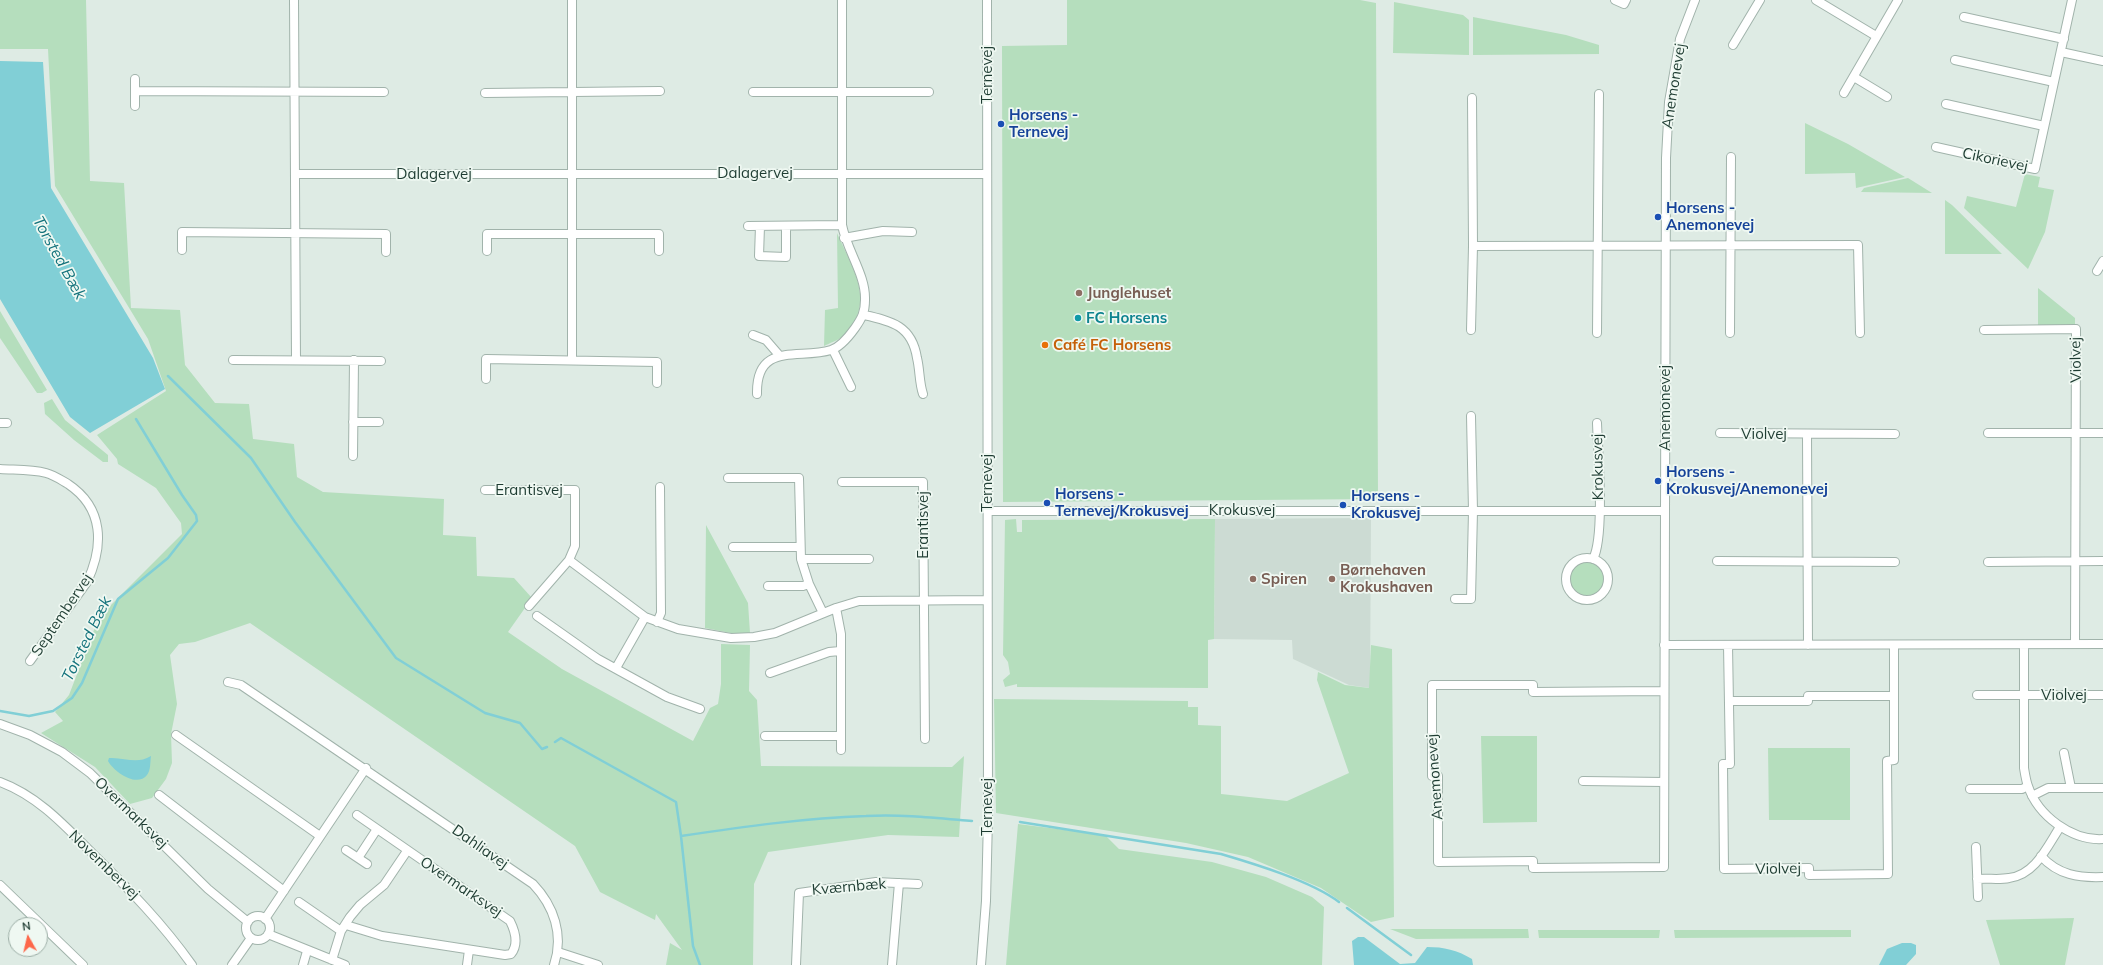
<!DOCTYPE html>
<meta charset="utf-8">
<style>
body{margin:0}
#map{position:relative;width:2103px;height:965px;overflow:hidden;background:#deebe4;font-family:Mulish,sans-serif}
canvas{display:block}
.north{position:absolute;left:8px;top:917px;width:40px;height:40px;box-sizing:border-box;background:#eff8f2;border:1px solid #9bada5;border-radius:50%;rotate:352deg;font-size:11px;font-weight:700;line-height:16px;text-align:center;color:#1e3c32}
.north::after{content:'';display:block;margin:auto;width:14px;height:18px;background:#fd674a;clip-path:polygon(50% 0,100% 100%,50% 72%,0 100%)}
</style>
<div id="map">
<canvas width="2103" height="965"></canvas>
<div class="north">N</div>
</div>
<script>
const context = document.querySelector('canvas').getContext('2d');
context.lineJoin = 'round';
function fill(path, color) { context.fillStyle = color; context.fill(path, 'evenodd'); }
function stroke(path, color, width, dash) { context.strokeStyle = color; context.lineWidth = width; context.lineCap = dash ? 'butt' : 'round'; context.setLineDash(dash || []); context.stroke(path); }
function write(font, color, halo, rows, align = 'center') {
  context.font = font + ' Mulish,sans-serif'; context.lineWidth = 3.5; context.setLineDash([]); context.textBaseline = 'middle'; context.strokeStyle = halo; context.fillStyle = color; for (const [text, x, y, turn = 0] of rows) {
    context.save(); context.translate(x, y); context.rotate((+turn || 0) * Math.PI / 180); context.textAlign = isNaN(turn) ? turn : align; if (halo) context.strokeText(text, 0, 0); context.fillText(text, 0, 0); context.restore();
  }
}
fill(new Path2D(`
 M1371,518L1370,688L1349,685L1293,659L1292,640L1214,639L1215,519Z`), '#ccdbd3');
fill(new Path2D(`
 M0,0H86L90,181L124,183L131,308L180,310L185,365L215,403L249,404L253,439L294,444L297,477L323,492L444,499L443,535L476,537L477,576L514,578L532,598L508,632L562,669L693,741L710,708L718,704L721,684V644L750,645L749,691L757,700L761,766L952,767L964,756L959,837L888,835L768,852L754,884L753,965H666L670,943L682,950L656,914L655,920L600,892L575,846L250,623L195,642L179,644L170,655L177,704L171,734L172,763L166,779L152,798L130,804L95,767L41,733L63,721L55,712L69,695L99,617L182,534L181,523L156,488L118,464L117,459L97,435L166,391L148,339L55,186L48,49H0Z
 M1067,0H1360L1376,3L1378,499L1003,502L1002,46L1067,45Z
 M1394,2L1463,15L1469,20V55L1393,53Z
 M1473,17L1566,35L1599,45V54L1473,55Z
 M1805,123L1848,144L1905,177L1856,188L1855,173L1805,174Z
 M2025,174L2040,177L2038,187L2054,190L2045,232L2028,269L1964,208L1967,196L2016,207Z
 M1908,178L1932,193L1861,192L1864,188Z
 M1945,200L1952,205L2002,254H1945Z
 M837,233C852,268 878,303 843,336C838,341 829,343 824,346L825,310L838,308Z
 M2038,288L2075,318V325L2038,326Z
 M0,311L47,390L42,393H37L0,338Z
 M52,399L65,420L108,455V462H103L74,440L45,414L44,403Z
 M1016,519L1017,532H1022V520L1215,519L1214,639L1208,640V688L1017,687V684L1005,687L1003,680L1010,674L1008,662L1003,655L1005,520Z
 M706,525L748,603L750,633L736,634L705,628Z
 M1570 579a17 17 0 1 1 34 0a17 17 0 1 1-34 0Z
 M1371,645L1392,649L1394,917L1371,922L1321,888L1248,857L1186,843L996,813L994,699L1188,701V707H1198V725L1221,726V794L1287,801L1349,773L1317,680L1318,672L1345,685L1369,688Z
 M1481,736H1537V822L1483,823Z
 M1768,748H1850V820H1769Z
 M1018,824L1105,835L1119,849L1212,862L1266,877L1312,897L1324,907L1322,965H1006Z
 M2074,918L2065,965H2000L1986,920Z
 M1390,929H1528L1529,938L1416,939Z
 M1538,930H1660L1659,938H1539Z
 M1674,930H1851V937L1675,938Z`), '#b5debd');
fill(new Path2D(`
 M0,61L43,62L51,188L153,358L165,389L90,433L70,417L0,299Z
 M151,756C150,762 151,770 147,775C137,788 114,772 108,761L109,758C125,757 136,765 151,756Z
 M1358,937H1364L1400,964L1415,963L1427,947C1444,947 1457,950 1472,959L1473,965H1354L1352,941Z
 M1902,943H1911L1916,945V954L1906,965H1879L1887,949Z`), '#81cfd6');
stroke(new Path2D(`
 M168,376L251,458L295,522L396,658L485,713L520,723L542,749L547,747
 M0,711L29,716L53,711L72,698L82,683L118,599L168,558L197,521L196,515L182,495L136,419
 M555,742L561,738L676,802L681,836C742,827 804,818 866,816C901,814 937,818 972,821
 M1020,822L1221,854C1255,864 1311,881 1339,902
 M681,836L693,946L700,965
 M1347,908L1411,955`), '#81cfd6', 2.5);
const minor = new Path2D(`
 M294,0L296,360
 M572,0V360
 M1615,0L1624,4L1626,0
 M1816,0L1876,36
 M1964,17L2064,39
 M1733,45L1760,0
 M2061,52L2103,61
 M1955,60L2054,82
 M1854,77L1887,97
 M135,79V106
 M135,91L384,92
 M753,92H929
 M485,93L660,91
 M1844,93L1898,0
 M1946,104L2044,126
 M1936,147L2035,169L2072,0
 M295,174H987
 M748,226L842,225
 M760,226L759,256L786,257V226
 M844,238L883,231L912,232
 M1473,246L1858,245L1860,333
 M182,250V232L386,234V252
 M487,251V234H659V251
 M2097,271L2103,261
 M864,315C892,321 912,326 917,358C920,370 919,382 923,394
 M1471,330L1473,246L1472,98
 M1984,330L2076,329L2075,644
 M1597,333L1599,94
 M1730,333L1731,157
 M753,335L766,340L779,355
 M833,350L851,387
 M233,360L381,361
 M486,379V359L657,362V383
 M757,394C756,341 799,360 831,350C840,347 850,335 855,328C862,318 865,312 865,300C866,275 847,251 842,225V0
 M353,422H379
 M0,423H7
 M1720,433L1895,434
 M1988,433H2103
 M1807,434L1808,645
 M353,456L354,360
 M0,469C15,470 31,469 46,473C54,475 61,480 68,484C104,508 104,546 87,582L30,661
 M728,478H799L801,559L809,584L823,613
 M842,482H923L925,739
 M485,490H575V546L569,560L529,606
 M987,511H1665
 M733,547H800
 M1566 579a21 21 0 1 1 42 0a21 21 0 1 1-42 0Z
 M801,559H869
 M1593,559C1605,537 1598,452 1597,423
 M569,560L645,617L678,629L731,638L754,637L775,633L836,608L859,601L987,600
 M1717,561L1895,562
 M1988,562L2103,561
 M768,586H803L809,584
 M1455,599H1471L1473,511L1471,416
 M836,608L841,634V750
 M537,616L598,659L667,697L700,709
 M657,622L661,613L660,487
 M1664,645L2103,644
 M1728,645L1730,764H1723L1724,869L1809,868V875L1888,874L1887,761L1894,760V645
 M2024,645V768C2025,774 2026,781 2028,786C2038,816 2072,841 2103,839
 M616,668L645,617
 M770,673L829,652L840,651
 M228,682L241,685L533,884C554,906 564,935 554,965
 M1664,691L1533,692V685H1432V776H1438V862L1533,861V868L1664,867L1666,158L1669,102L1680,39L1695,0
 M1977,695H2103
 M1729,701H1808V696H1894
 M0,724L30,735L62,752L90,773L208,889L248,922
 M176,735L320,836
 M765,736H841
 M2064,753L2071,788
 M1583,781L1664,782
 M0,782C38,796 65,826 93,854C129,889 163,924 192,965
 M1970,789H2022L2028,786
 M159,795L284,891
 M2032,796L2048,788H2103
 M1976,847L1978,897
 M346,850L367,864
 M2041,856C2058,875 2079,878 2103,877
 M358,858L377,829
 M1977,879C1988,878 1999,880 2009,878C2035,875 2047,847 2060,827
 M0,885L83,965
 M299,902L341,931
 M246 928a12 12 0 1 1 24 0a12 12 0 1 1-24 0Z
 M265,919L366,768
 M346,925L382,936L505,955L511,954C519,944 515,931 510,921L357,815
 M268,934L345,965
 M558,952L598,965
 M332,960L341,931L350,917L360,905L384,885L407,851
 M232,965L251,938
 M303,965L307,951
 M467,965L469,950
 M796,965L799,893L876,882L918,884
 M892,965L899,883
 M981,965L986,901L988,818L987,0`);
stroke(minor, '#a1b3ab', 10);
stroke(minor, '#fff', 8);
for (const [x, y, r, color] of [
 [1001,124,4,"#1a4fb4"],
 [1658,217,4,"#1a4fb4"],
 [1079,293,4,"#8d6e63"],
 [1078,318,4,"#0f9aa8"],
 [1045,345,4,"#e8710a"],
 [1658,481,4,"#1a4fb4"],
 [1047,503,4,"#1a4fb4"],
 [1343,505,4,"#1a4fb4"],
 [1253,579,4,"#8d6e63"],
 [1332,579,4,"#8d6e63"]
]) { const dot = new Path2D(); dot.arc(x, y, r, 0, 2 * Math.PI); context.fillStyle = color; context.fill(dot); stroke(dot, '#eff8f2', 1.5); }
write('15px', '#1e3c32', '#eff8f2', [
 ["Ternevej",987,75,-90],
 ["Anemonevej",1674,86,-81],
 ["Cikorievej",1995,160,12],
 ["Dalagervej",755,173],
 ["Dalagervej",434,174],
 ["Violvej",2076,360,-91],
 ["Anemonevej",1665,408,-90],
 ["Violvej",1764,434],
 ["Krokusvej",1598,467,-91],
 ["Ternevej",987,483,-90],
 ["Erantisvej",529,490],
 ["Krokusvej",1242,510],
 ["Erantisvej",923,525,-90],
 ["Septembervej",62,615,-56],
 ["Violvej",2064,695],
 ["Anemonevej",1435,777,-94],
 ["Ternevej",987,807,-90],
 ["Overmarksvej",131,813,44],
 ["Dahliavej",480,847,35],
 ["Novembervej",104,865,44],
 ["Violvej",1778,869,-1],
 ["Overmarksvej",461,887,34],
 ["Kværnbæk",849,887,-5]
]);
write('bold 15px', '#164399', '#eff8f2', [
 ["Horsens -",1009,115],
 ["Ternevej",1009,132],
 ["Horsens -",1666,208],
 ["Anemonevej",1666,225],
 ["Horsens -",1666,472],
 ["Krokusvej/Anemonevej",1666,489],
 ["Horsens -",1055,494],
 ["Ternevej/Krokusvej",1055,511],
 ["Horsens -",1351,496],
 ["Krokusvej",1351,513]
], 'left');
write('bold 15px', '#785e54', '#eff8f2', [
 ["Junglehuset",1087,293],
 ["Børnehaven",1340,570],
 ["Krokushaven",1340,587],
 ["Spiren",1261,579]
], 'left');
write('bold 15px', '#0d838f', '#eff8f2', [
 ["FC Horsens",1086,318]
], 'left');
write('bold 15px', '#c56008', '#eff8f2', [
 ["Café FC Horsens",1053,345]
], 'left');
write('italic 16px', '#14737c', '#eff8f2', [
 ["Torsted Bæk",59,258,61],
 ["Torsted Bæk",87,639,-64]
]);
</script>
